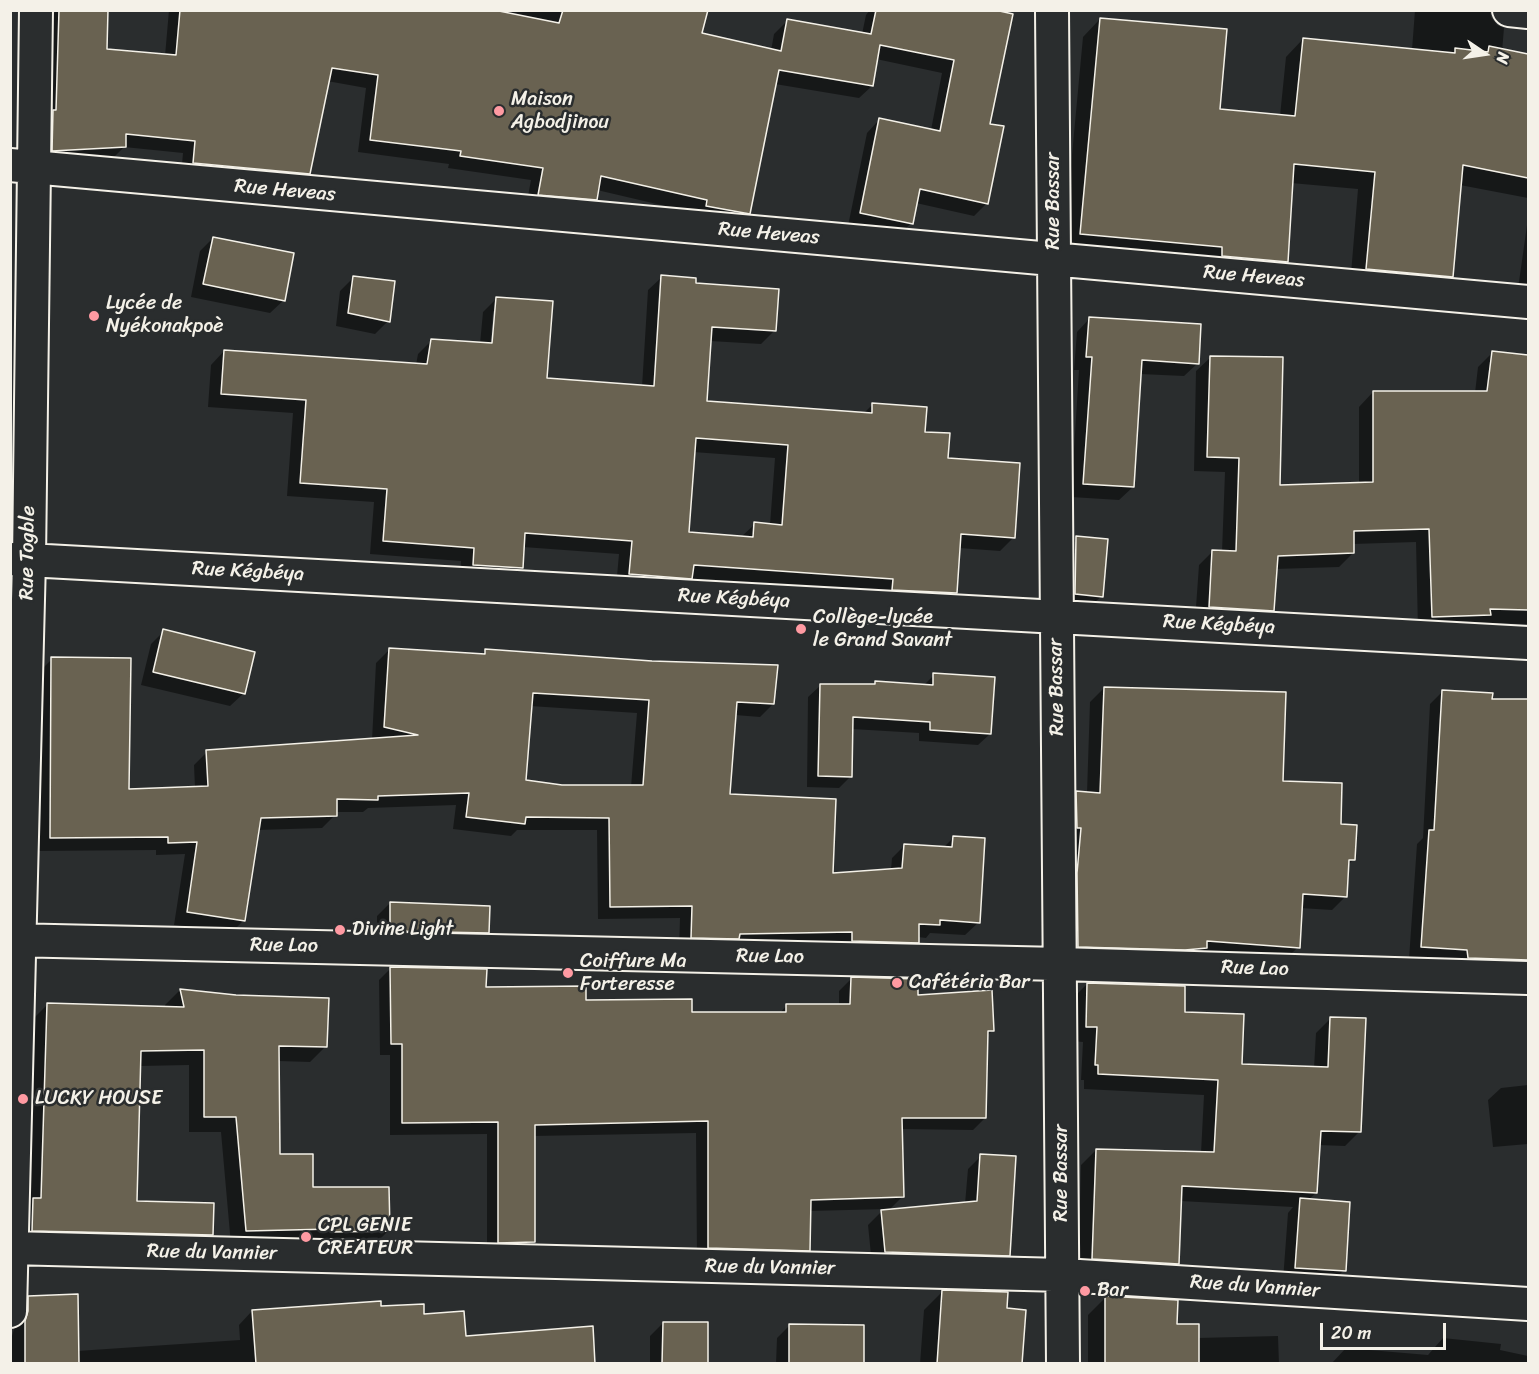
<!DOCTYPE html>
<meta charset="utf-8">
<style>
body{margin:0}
#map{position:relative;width:1539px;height:1374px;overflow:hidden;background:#2a2d2e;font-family:Sriracha,sans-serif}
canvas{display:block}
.frame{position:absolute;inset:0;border:12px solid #f4f1e8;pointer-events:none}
.north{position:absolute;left:1455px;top:24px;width:60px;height:60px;-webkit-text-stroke:4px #2a2d2e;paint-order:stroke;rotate:103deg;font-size:16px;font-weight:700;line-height:24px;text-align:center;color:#f4f1e8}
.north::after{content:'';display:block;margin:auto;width:21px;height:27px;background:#f4f1e8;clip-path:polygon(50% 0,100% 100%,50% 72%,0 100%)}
.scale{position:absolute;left:1320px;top:1323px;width:126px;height:27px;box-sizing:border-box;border:3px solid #f4f1e8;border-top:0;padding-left:8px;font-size:18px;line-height:21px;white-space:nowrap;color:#f4f1e8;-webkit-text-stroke:4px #2a2d2e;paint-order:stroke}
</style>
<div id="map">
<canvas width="1539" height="1374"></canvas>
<div class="frame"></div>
<div class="north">N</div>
<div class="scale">20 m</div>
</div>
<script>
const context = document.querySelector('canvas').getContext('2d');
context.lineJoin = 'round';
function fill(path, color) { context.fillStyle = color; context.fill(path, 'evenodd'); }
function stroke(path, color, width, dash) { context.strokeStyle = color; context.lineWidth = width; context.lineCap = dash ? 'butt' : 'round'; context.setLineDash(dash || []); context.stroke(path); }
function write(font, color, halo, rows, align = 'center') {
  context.font = font + ' Sriracha,sans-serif'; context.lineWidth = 5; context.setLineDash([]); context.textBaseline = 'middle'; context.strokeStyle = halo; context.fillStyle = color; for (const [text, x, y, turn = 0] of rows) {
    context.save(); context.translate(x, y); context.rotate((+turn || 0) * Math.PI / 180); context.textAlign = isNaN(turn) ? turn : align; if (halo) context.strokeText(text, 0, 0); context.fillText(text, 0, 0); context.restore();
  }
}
fill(new Path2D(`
 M57,10H106V50L165,56L169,10H688L700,34L771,51L774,34L787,21L862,34L866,15L870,10H921L938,14L988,125L987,203L974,216L916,203L911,223L899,236L848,226L867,133L879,120L931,130L942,73L876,59L872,86L859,98L775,84L748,213L735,226L695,213L597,190L595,199L582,212L526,207L531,180L448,168L449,164L358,152L366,88L327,81L309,173L296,186L181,176L183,153L124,147L112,159L40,163L46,21Z
 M1415,10H1490L1491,17L1497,25L1504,28L1502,52L1528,56V198L1460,185L1452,276L1434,294L1350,286L1358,189L1291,183L1286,262L1269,279L1063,251L1083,37L1100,19L1218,110L1280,116L1286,57L1303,39L1412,50Z
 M1528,218V315L1516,303Z
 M213,238L284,300L270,313L191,297L200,251Z
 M662,277L694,284L775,330L761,344L710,341L706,403L863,414L873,404L924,433L1014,537L1000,551L959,548L956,593L942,606L880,592L690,579L678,592L616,587L619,554L523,547L521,568L508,581L460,578L461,561L370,554L374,502L287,496L293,413L208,407L211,365L224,351L416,365L418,354L431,341L480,344L483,312L496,299L545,380L642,387L648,290ZM493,311H496L493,351H490ZM693,452L775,458L770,525L755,524L741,537L687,533Z
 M353,278L388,321L375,334L336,326L340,291Z
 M1090,318L1198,363L1184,376L1140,374L1133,487L1119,500L1071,497L1079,370H1074L1077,332Z
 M1492,353L1528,357V624L1481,623L1475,629L1418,630L1416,542L1353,544V553L1339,567L1275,569L1273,610L1259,625L1195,621L1199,565L1213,551L1222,552L1225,472L1194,471L1196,371L1211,357L1278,486L1359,484V407L1373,392L1475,393L1478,367Z
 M1076,538L1102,596L1095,602L1069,600L1070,544Z
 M164,631L244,693L230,706L141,685L151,644Z
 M389,650L480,656L486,650L773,704L760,717L735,715L729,795L831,875L891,870L892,858L905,845L943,848L953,838L979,922L965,935L930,933L926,938L918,937V942L904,955L679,950L680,918L598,919L597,830H517L511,836L453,829L456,805L368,808L363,812H335V815L322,828L257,830L244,920L231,933L174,925L185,854L156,855V850L37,851L39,672L52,659L128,790L195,788L194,765L207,752L372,740L376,663ZM530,706L637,713L631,787L562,786L524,782Z
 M934,675L990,734L978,745L919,741V733L852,729L851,776L839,788L807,787L808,697L820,686H873L876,683L923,686Z
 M1104,688L1282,783L1339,825L1353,860L1347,866L1346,896L1332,910L1300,908L1298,947L1284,961L1064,960L1063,807L1077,792L1087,793L1090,702Z
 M1443,691L1491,700H1528V972L1455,962L1409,959L1417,844L1423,838L1430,704Z
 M390,903L487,932L474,945L377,943V916Z
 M391,968L485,989L691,1014H779L787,1005H839V991L851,979L916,996L993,1030L987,1036L985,1118L973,1130L900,1129L902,1197L889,1210L888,1209L809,1211V1250L797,1262L697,1259L696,1133L533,1136L534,1241L522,1253L487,1254V1134L390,1135V1055H380L379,980Z
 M1087,984L1183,1014L1240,1066L1314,1068L1316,1033L1331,1018L1360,1131L1345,1146L1318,1145L1316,1193L1308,1200L1344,1270L1331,1283L1283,1280L1288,1213L1293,1207L1180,1201L1178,1264L1163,1278L1078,1273L1081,1165L1096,1150L1201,1153L1204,1095L1084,1089V1080H1081L1083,1042L1072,1041V999Z
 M180,990L236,997L325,1047L310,1062L278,1061L279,1155L312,1189L388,1231L373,1246L231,1245L221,1132H189V1065L140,1066L135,1202L211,1235L196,1250L17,1246L32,1020L48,1004L165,1008V1005Z
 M1528,1085V1144L1493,1147L1488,1100L1501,1088Z
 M981,1156L1009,1255L995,1268L872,1265L868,1225L881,1212L965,1204L968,1169Z
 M943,1291L1005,1310L1021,1364H920L924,1310Z
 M29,1297L77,1351L240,1340L239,1325L252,1311L380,1308L423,1316L465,1337L594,1364H12V1336L15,1326L16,1311Z
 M1106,1297L1176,1325L1197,1338L1278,1336L1279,1364H1088V1315Z
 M663,1323L706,1364H650V1336Z
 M790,1325L862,1364H776L777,1338Z
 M1443,1338L1501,1344L1500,1350L1528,1356V1364H1331L1346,1348L1428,1355Z`), '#0007');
const building = new Path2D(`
 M59,10H108L107,49L176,55L180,10H494L559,23L563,10H708L702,33L781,51L787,19L871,34L876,10H995L1013,14L990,124L1004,126L988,204L920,189L913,224L860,213L879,118L940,131L954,60L880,45L873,86L779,70L750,214L706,206L707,200L601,176L597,200L538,195L543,168L460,156L461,151L370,140L378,75L332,68L310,174L193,163L195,141L126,134V147L52,151L53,110H56Z
 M1100,18L1227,29L1220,109L1295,116L1303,38L1455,53V48L1488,52L1489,46L1528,54V178L1463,165L1453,277L1366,269L1375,172L1294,164L1288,262L1222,256V247L1080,234Z
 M213,237L294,253L285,301L203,284Z
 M661,275L696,278V283L779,289L776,331L712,327L707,401L872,413V403L927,407L925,432L950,433L948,458L1020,463L1015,538L961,534L957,593L892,590L893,579L694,565L692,579L629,574L632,541L525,533L523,568L473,565L474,548L383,541L387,489L300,483L306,400L221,394L224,350L427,364L431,339L492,343L496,297L553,301L547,378L654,386ZM696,438L788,445L782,525L754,522L753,537L689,532Z
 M353,276L395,281L390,322L348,313Z
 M1089,317L1201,324L1199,364L1142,360L1134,487L1083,484L1092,357H1086Z
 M1492,351L1528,355V610L1490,609L1491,615L1432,617L1429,529L1354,531V553L1278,556L1274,611L1209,607L1212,550L1236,551L1239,458L1207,457L1210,356L1283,357L1280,485L1373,482V391H1487Z
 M1076,536L1108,539L1103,597L1075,594Z
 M163,629L255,652L245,694L153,672Z
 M389,648L485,654V649L652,661L778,665L774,704L737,702L730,794L836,799L833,873L902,868L904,844L952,847L953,836L985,838L980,923L940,920V925L919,924V943L852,941V932L740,934L739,939L691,938L692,906L610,907L609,818L526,817L525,824L466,817L469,793L378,796V800L337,799V816L261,818L245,921L187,912L197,842L168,843V837L50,838L51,657L131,658L129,789L208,786L206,750L418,735L384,727ZM533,693L649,700L643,785H562L526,780Z
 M933,673L995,677L991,734L930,730V722L853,717L852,777L818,776L820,684H875V681L933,685Z
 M1104,687L1286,692L1283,781L1342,783L1341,824L1357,825L1355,860H1349L1347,897L1303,894L1300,948L1207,941V948L1185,950L1078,947L1077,873L1081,828H1077L1076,791L1100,793Z
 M1442,690L1493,693L1492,699H1528V960L1468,958L1467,950L1421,947L1429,830H1434Z
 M390,902L490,906L489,933L390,931Z
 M390,967L487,969L486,987L586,986V1000L692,999V1012H786V1004H850L851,977L918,979V995L992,990L994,1031H988L986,1118H902L904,1197L811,1200L810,1251L708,1248V1121L535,1125V1242L498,1243V1122L402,1123V1044H391Z
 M1087,983L1185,986V1012L1244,1014L1242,1064L1328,1067L1330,1017L1366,1018L1361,1132L1321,1131L1317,1193L1182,1186L1179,1264L1092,1259L1096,1149L1214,1152L1218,1080L1098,1074V1065H1095L1097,1027H1086Z
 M180,989L236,995L329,998L327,1047L279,1046L280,1154H313V1187H389L390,1231L332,1232V1229L246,1231L236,1117H204V1050L141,1051L137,1201L214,1203L213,1235L32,1231L33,1198H41L47,1003L184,1007Z
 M980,1154L1016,1156L1010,1256L885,1252L881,1210L977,1201Z
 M1300,1198L1350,1202L1346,1271L1295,1268Z
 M942,1290L1008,1292L1007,1308L1026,1310L1022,1364H937Z
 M78,1294L79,1364H25V1321L28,1311V1296Z
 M1105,1296L1178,1300L1177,1324H1199V1364H1105Z
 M381,1301V1306L424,1304V1314L464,1311L466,1336L593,1326L595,1364H256L252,1310Z
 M663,1322H708V1364H662Z
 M789,1324L864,1325V1364H789Z`);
fill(building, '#696251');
stroke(building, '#f4f1e8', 1.5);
const minor = new Path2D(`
 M1052,10L1063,1364
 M1509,10L1528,12
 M10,165L1528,302
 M10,559L1528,643
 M10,940L1060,964L1528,978
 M10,1248L1063,1275L1528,1304
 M10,1311L29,560L36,10`);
stroke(minor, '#f4f1e8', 36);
stroke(minor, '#2a2d2e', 32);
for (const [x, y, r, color] of [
 [499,111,6,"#ff9aa2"],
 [94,316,6,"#ff9aa2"],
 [801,629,6,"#ff9aa2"],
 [340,930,6,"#ff9aa2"],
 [568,973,6,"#ff9aa2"],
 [897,983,6,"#ff9aa2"],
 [23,1099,6,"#ff9aa2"],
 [306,1237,6,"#ff9aa2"],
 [1085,1291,6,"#ff9aa2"]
]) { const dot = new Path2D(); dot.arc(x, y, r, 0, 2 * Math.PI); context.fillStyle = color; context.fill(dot); stroke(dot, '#2a2d2e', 2); }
write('20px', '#f4f1e8', '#2a2d2e', [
 ["Maison",511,100],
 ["Agbodjinou",511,123],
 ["Lycée de",106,304],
 ["Nyékonakpoè",106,327],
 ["Collège-lycée",813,618],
 ["le Grand Savant",813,641],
 ["Divine Light",352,930],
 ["Coiffure Ma",580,962],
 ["Forteresse",580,985],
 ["Cafétéria Bar",909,983],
 ["LUCKY HOUSE",35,1099],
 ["CPL GENIE",318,1226],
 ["CREATEUR",318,1249],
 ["Bar",1097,1291]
], 'left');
write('20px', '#f4f1e8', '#2a2d2e', [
 ["Rue Heveas",285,191,5],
 ["Rue Bassar",1054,201,-90],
 ["Rue Heveas",769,234,5],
 ["Rue Heveas",1254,277,5],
 ["Rue Togble",28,553,-89],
 ["Rue Kégbéya",248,572,3],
 ["Rue Kégbéya",734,599,3],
 ["Rue Kégbéya",1219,625,3],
 ["Rue Bassar",1057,687,-91],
 ["Rue Lao",284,946,1],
 ["Rue Lao",770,957,1],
 ["Rue Lao",1255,969,2],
 ["Rue Bassar",1062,1173,-90],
 ["Rue du Vannier",212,1253,1],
 ["Rue du Vannier",770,1268,1],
 ["Rue du Vannier",1255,1287,4]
]);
</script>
